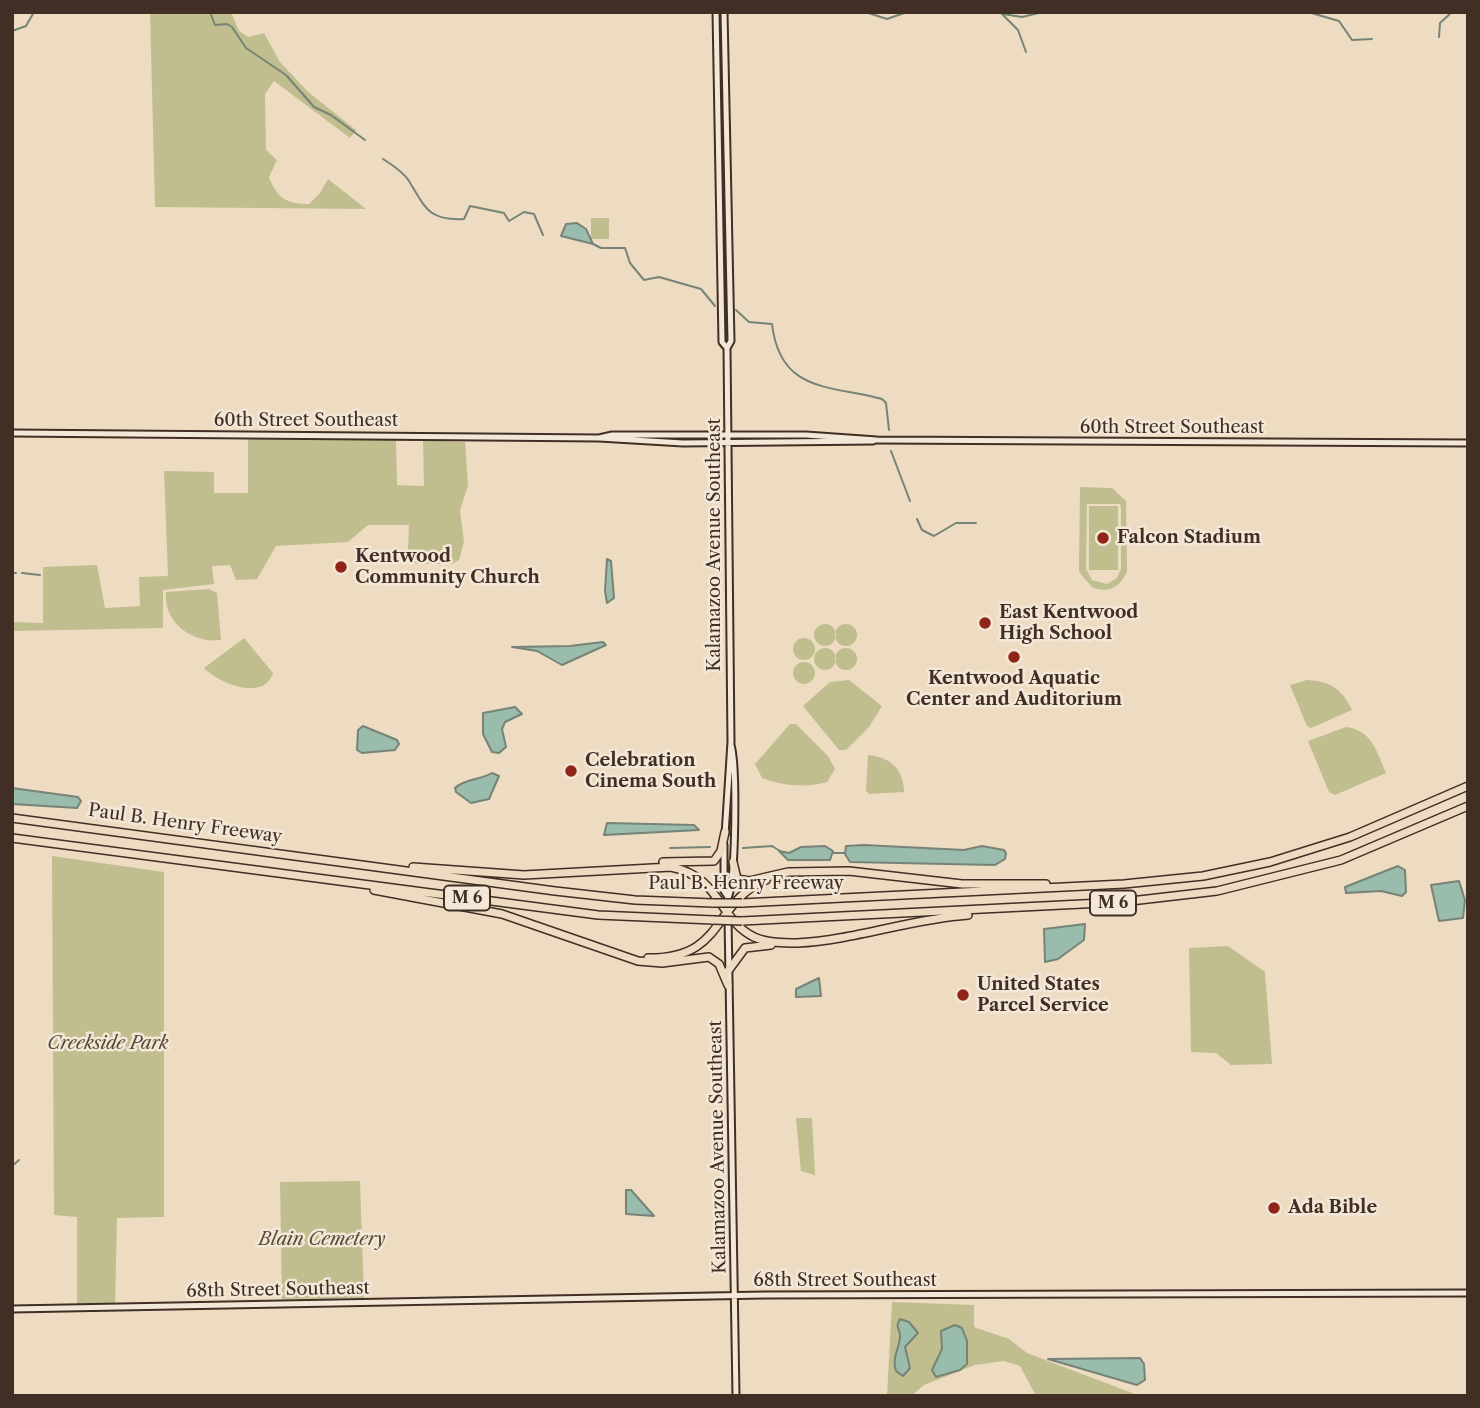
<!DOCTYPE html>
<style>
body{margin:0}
#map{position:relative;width:1480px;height:1408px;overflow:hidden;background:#eddcc2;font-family:"Libre Caslon Text",serif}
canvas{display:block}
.frame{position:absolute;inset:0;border:14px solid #412e24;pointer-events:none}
</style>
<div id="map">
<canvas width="1480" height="1408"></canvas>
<div class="frame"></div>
</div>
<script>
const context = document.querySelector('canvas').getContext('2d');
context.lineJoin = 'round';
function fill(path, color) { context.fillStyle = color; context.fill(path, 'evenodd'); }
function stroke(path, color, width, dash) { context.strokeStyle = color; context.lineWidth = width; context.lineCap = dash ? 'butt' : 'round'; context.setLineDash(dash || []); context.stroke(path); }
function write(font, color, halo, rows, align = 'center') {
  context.font = font + ' "Libre Caslon Text",serif'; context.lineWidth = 5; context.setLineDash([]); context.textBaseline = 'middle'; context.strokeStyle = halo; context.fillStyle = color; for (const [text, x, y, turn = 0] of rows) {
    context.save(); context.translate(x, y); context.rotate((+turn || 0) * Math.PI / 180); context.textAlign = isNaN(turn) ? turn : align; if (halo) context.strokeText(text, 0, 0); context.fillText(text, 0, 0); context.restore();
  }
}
fill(new Path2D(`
 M150,12H231L239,31L248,37L264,33L280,62L307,91L356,130L350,138L274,81L265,94L266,150L277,160L269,177C277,198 286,204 309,204L320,193L328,179L366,209L155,207Z
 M609,218V239H591V218Z
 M248,438L396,440L397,485L424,486L423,440L465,442L468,485L460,511L464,542L459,560L452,564H416L408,550L409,525H368L348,542L276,546L257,579L236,580L230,565L212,566L214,584L163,590V628L12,631V622L43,623V567L97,565L105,608L140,606L139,577L168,576L164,471L214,472V493H248Z
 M1080,487L1112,488L1126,501L1127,571C1121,587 1109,593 1093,588L1079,572ZM1087,504H1120L1121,508V569L1117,578L1107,584L1092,580L1086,569Z
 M1089,506H1118V570H1089Z
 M209,589L217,593L221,640C192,644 163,622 166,592Z
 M835 635a11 11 0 1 1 22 0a11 11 0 1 1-22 0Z
 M814 635a11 11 0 1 1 22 0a11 11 0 1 1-22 0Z
 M244,638L273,673C264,702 218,683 204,668Z
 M793 649a11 11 0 1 1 22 0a11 11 0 1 1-22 0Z
 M835 659a11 11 0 1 1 22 0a11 11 0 1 1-22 0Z
 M814 659a11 11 0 1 1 22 0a11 11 0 1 1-22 0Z
 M793 673a11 11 0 1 1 22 0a11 11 0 1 1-22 0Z
 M849,680L882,706L869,727L846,750H839L803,706L830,682Z
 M1307,680C1330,681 1342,689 1352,710L1311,728L1307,726L1290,685Z
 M790,724H796L828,756L835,769L827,782C804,788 784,786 762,778L755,764Z
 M1346,727C1372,730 1377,752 1386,773L1335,795L1329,792L1308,741Z
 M868,755C890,757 904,769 904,792L869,794L866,791Z
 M52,856L164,872V1217L117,1218L115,1307L77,1308V1217L54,1215Z
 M1228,946L1265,972L1272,1064L1231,1065L1216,1053L1191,1052L1189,948Z
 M796,1118H812L815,1175L801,1171Z
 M360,1181L364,1298L282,1299L280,1182Z
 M892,1302L974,1305V1327L1009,1339L1027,1353L1140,1396H1036L1020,1366L1004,1361L975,1365L924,1385L911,1396H887Z`), '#c0be8e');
const water = new Path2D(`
 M577,223L586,229L593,244L561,236L566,224Z
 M607,559L611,561L614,598L607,603L605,591Z
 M603,642L606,645L562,665L537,651L512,647L570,646Z
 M515,707L522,714L505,722L502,729L506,747L499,753L492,752L483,734V713Z
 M363,726L397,740L399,744L395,750L362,753L357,750L358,730Z
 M492,773L499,776L489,799L471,803L456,792L455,788C464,779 480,780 492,773Z
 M12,788L78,797L81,801L77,808L12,804Z
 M607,823L694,825L699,830L604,835Z
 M864,845L964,850L982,846L1004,850L1006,853L1005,859L995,865L850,862L845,854L846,846Z
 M825,846L833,851L830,860H788L779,851L789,853L801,847Z
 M1398,866L1405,870L1406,892L1402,896L1381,891L1346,893L1345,887Z
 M1459,881L1465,900L1463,918L1439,921L1431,885Z
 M1085,924L1084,940L1058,959L1045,962L1044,929Z
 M819,978L821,996L796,997V989Z
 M626,1190H631L654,1216L626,1214Z
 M900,1319L909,1322L918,1333L905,1347L910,1368L903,1376L896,1371C891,1357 901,1346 900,1335C899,1327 895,1328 900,1319Z
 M955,1325L962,1328L967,1341V1364L960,1370L936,1377L932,1370L942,1349L941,1331Z
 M1140,1358L1144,1364L1145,1380L1137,1385L1048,1359Z`);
fill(water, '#9abcad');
stroke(water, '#768376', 2);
stroke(new Path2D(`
 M210,12L215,25L227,24L232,27L246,48L286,75L314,107L331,115L365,140
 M865,12L887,19L907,12
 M1000,12L1018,30L1026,52
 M1308,12L1339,21L1352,40L1372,39
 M1003,14L1022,17L1043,12
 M12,31L26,26L34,12
 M1439,37L1440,23L1452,12
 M383,159C391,164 404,173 409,181C425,207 428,221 464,219L470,206L504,213L509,221L524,212L534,214L543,235
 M593,244L601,248H625L630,263L644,280L659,277L701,289L715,306
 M736,310L749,322L772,324C780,394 832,385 882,399L886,403L889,430
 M891,451L910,501
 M917,519L922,530L934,536L956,523H976
 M12,573H16
 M22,573L40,575
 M670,848L710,847
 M743,848L772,846L780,851
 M833,853H845
 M12,1166L19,1160`), '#768376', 2);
const secondary = new Path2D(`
 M716,12L722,342L727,348
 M724,12L731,341L727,348L731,742L725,835
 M12,433L599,438L683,443L873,441
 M599,438L612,435H806L877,440L1468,443
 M724,845V891L728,897
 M728,898C736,880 737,766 731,745
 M728,918L736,1396
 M12,1309L765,1295L1468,1293`);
const highway = new Path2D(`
 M12,818L555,891L635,900L713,903
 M12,838L598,915L713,920
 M663,862L714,861L721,851L725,832
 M733,862L737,879L749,881L788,872L849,871L962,884H1046
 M413,867L524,875L671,867C721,877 718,919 754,937C768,943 784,943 798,943
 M374,890L502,914L638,961L662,963L709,957L719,964L728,985
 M742,903L1124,884L1203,876L1270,862L1350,837L1468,786
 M742,921L1122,902L1217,891L1341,860L1468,806
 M797,943C855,940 910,919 968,915
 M648,958C726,959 711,903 766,880
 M728,971L745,948L771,945`);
stroke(secondary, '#412e24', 9);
stroke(highway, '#412e24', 10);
stroke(secondary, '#f3e8d7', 5);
stroke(highway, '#eddcc2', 7);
const highwayBridge = new Path2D(`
 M713,903H742
 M713,920L742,921`);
stroke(highwayBridge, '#412e24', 10, []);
stroke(highwayBridge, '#eddcc2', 7);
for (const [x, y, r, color] of [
 [1103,538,7,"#8f2418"],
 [341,567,7,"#8f2418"],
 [985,623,7,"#8f2418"],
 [1014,657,7,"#8f2418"],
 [571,771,7,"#8f2418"],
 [963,995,7,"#8f2418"],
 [1274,1208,7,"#8f2418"]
]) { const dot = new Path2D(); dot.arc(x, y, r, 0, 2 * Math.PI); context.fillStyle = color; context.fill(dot); stroke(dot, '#f3e8d7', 2.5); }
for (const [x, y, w] of [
 [467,898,46],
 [1113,903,46]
]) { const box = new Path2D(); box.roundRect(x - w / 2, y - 12.5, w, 25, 5); context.fillStyle = '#f3e8d7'; context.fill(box); stroke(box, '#412e24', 2); }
write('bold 16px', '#412e24', null, [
 ["M 6",467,898],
 ["M 6",1113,903]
]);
write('18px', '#412e24', '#f3e8d7', [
 ["60th Street Southeast",306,421],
 ["60th Street Southeast",1172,428],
 ["Kalamazoo Avenue Southeast",715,545,-90],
 ["Paul B. Henry Freeway",185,824,8],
 ["Paul B. Henry Freeway",746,884],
 ["Kalamazoo Avenue Southeast",718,1147,-91],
 ["68th Street Southeast",845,1281],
 ["68th Street Southeast",278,1290,-1]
]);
write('bold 18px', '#412e24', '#f3e8d7', [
 ["Falcon Stadium",1117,538],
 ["Kentwood",355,557],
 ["Community Church",355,578],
 ["East Kentwood",999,613],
 ["High School",999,634],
 ["Kentwood Aquatic",1014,679,"center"],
 ["Center and Auditorium",1014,700,"center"],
 ["Celebration",585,761],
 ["Cinema South",585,782],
 ["United States",977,985],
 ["Parcel Service",977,1006],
 ["Ada Bible",1288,1208]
], 'left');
write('italic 18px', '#5a4b39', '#f3e8d7', [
 ["Creekside Park",108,1044],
 ["Blain Cemetery",322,1240]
]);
</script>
